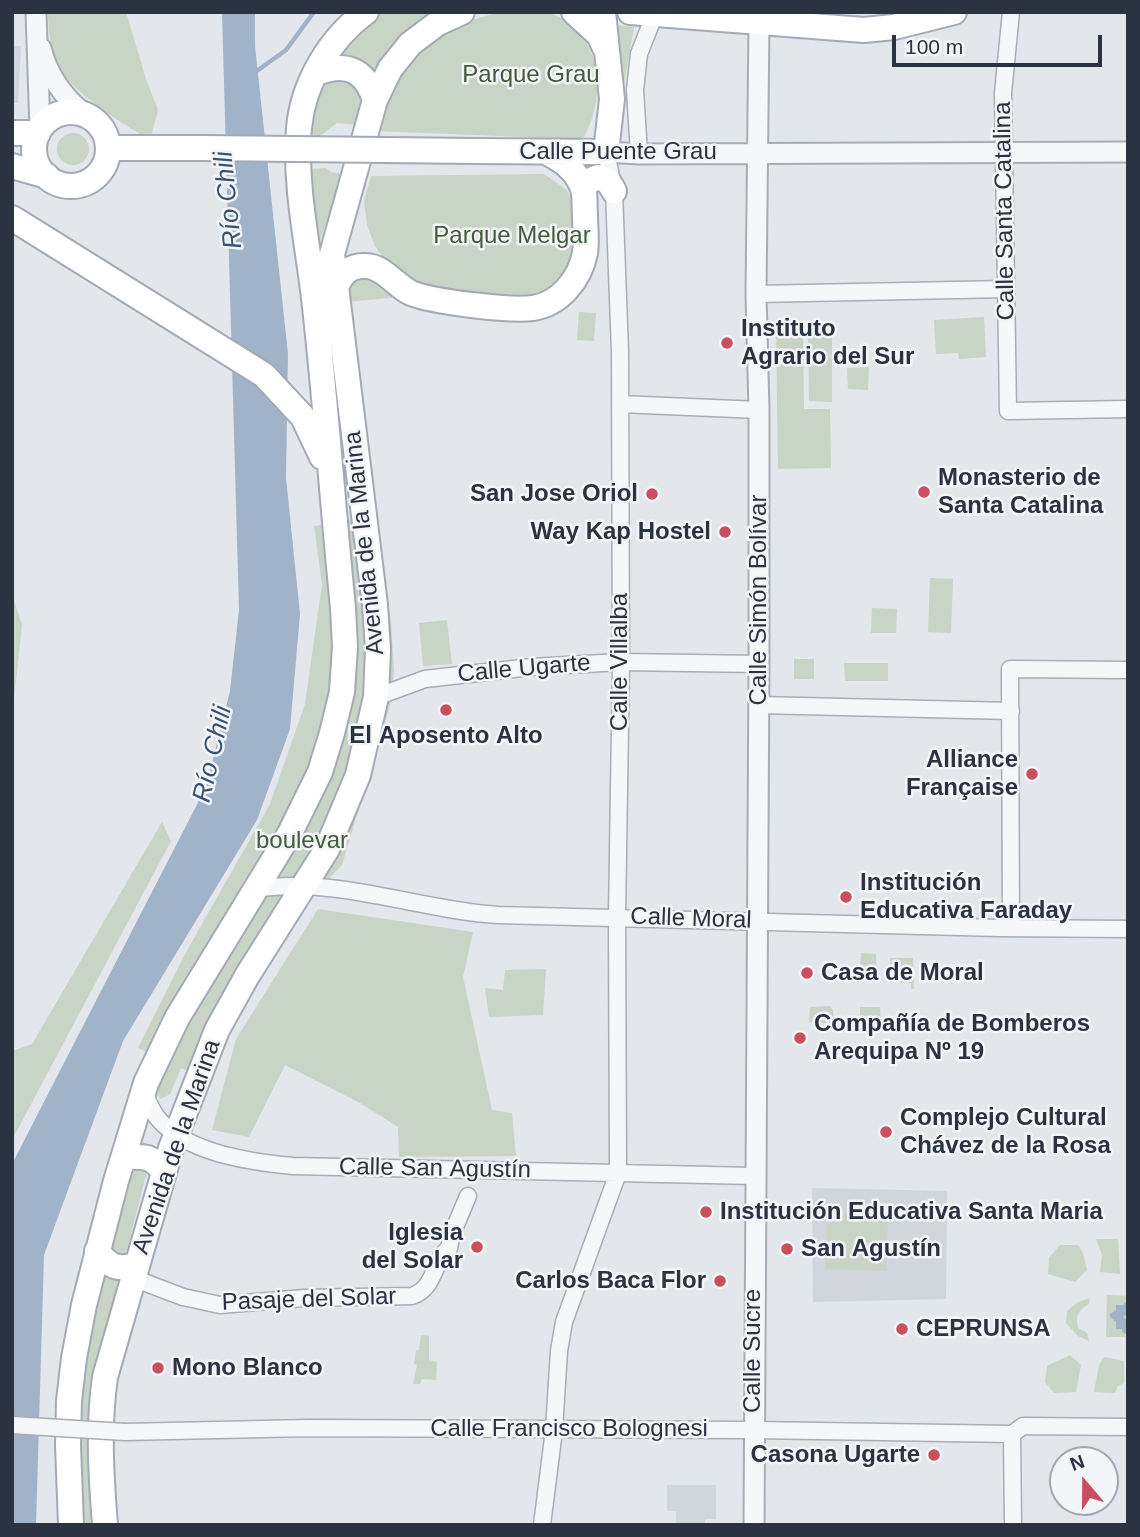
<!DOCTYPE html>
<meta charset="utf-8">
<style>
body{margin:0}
#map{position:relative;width:1140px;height:1537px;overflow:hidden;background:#e3e6eb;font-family:Arial,sans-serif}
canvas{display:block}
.frame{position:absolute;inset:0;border:14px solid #2b3342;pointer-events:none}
.north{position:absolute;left:1049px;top:1446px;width:70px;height:70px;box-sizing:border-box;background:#f3f5f8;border:2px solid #a3a7af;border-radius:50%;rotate:340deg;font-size:19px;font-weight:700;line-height:28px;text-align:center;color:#2b3342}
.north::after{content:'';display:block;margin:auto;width:24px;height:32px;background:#c94f5f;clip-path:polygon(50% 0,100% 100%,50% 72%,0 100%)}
.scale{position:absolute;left:892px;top:35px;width:210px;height:32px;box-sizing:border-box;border:4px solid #2b3342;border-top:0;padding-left:9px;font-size:21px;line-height:24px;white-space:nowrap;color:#2b3342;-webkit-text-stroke:5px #f3f5f8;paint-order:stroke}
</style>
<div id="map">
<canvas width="1140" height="1537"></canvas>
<div class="frame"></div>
<div class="north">N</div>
<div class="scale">100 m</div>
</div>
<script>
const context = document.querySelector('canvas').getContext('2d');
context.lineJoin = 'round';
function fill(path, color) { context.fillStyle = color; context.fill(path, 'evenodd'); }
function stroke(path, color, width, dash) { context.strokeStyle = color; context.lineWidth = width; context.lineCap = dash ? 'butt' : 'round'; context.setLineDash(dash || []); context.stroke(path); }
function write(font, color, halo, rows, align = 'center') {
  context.font = font + ' Arial,sans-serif'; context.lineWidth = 5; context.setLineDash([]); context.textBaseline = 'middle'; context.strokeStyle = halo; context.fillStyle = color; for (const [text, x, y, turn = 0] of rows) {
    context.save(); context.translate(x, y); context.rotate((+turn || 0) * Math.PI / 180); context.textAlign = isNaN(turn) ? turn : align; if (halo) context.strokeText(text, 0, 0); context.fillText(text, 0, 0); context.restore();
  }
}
fill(new Path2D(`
 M12,46H21L18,103H12Z
 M812,1188L947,1191L946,1299L813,1302Z
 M667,1485H716V1519H705V1525H676V1511H667Z`), '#d1d5dc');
fill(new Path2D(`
 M48,12H126L146,79L158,110L150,140C121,122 63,89 53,55C50,42 48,26 48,12Z
 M385,12H437L374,76L341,57L365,23Z
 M500,12C518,12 543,8 559,17C603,40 606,98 584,137L575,139L374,131L392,83L422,47L461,23Z
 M615,25L634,27L624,84Z
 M343,75L365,86L360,125L337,123L320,136L306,133L309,107L324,82Z
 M57 149a16 16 0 1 1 32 0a16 16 0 1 1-32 0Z
 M326,168L331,172L343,174L317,249L308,169Z
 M544,174L567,190L576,215L573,261L556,285L523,299L432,292L394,272L375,246L367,225L364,201L371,176Z
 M347,277H374L387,291L399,297L345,302Z
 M579,312L596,313L594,341L577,340Z
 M984,317L986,357L959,359L958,353L936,354L934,320Z
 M803,328L804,409H830L831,468L778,469L776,329Z
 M832,335V402L809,401L808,336Z
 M869,367L868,390L848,389L847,368Z
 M373,517L391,622L394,671L390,705L342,865L310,899L254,979L206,1079L181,1068L170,1094L161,1099L155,1093L169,1062L138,1048L185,954L270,804L305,704L322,584L314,526Z
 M930,578L953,579L951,633L928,632Z
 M12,594L22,625L12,717Z
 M872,608L897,609L896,633H871Z
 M447,620L452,664L423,666L419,623Z
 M794,659H814V679H794Z
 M844,663H888V681H845Z
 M162,822L171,841L12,1140V1051L32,1044Z
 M318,909L473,932L463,977L492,1110L512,1113L516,1156L399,1157L398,1127L360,1103L285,1065L249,1137L212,1130L236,1039Z
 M861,953L876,954L877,974L860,973Z
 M890,958H913L914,989H911V983H892Z
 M546,969L543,1015L489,1017L485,988L503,990L505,970Z
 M830,1006L833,1010L834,1024L809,1022L810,1007Z
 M860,1007H880L881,1028H860Z
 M133,1166L147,1171L127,1250L123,1256L117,1257L113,1252L112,1245Z
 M828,1215L888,1216L886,1271L825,1269Z
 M1096,1239H1118L1120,1274L1100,1272L1102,1255Z
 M1060,1245H1078L1083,1253L1087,1270L1075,1282L1048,1274L1049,1258Z
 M103,1272L118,1276V1281L106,1327L89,1421H76L78,1391Z
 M1107,1295L1128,1296V1337H1106Z
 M1090,1298L1089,1304C1078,1311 1075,1315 1078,1328L1087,1333L1089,1341L1078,1336L1066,1323L1067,1311L1078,1302Z
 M421,1335L429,1336V1360L437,1362L436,1380L422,1379L420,1384H413L417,1365L414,1364L416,1350H419Z
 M1070,1355L1081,1365L1076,1392L1054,1393L1045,1382L1047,1366Z
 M1104,1357L1124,1361V1383L1118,1386L1115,1393L1094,1392L1099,1365Z
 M76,1438L90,1439L95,1525H78Z`), '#c8d4c5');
fill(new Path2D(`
 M222,12H255V46L288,354L286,478L300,614L290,729L257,820L123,1041L44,1255L36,1525H12V1164L206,787L230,691L239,610Z
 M1128,1300V1313L1123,1317L1128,1321V1334L1123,1333L1122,1329H1116V1322L1110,1317V1314L1116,1310V1305H1123Z`), '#a0b3c9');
stroke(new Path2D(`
 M254,73L286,50L314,12`), '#a0b3c9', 4.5);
const minor = new Path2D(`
 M1011,12L1003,93L1008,411L1128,409
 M639,154L635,90L639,54L654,16
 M756,294L1006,289
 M620,404L759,410
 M376,697L425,679L531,667L621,662L759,664
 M758,705L1011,711
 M257,889C337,876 418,910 498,915L999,928L1128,929
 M1011,928L1010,669L1128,670
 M143,1092C148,1100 151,1109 156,1116C184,1153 250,1162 293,1166L754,1176
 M133,1278L183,1297L220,1305L304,1298L412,1296C436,1288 432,1262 449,1248L452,1234L468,1196
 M125,1432L309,1428L753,1430L1012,1434
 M1012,1434L1023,1426L1128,1427
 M1012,1434L1013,1525
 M542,1525L554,1430L559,1351L564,1322L618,1173L617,916L621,662L620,352L614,191L606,152`);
const tertiary = new Path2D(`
 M36,12L40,130
 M41,48C48,76 64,98 86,115
 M606,152L639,154L1128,152
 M754,1525L759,664V410L756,294L759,23`);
const primary = new Path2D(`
 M574,12L599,35L605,48
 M630,12L864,30L894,27L954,12
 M315,74C345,61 365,69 375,100
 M34 149a37 37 0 1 1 74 0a37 37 0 1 1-74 0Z
 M12,133H38
 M108,148H203
 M476,151L606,152L612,99L603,12
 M12,166L47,176
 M583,189L589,181L598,177L608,181L614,191
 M12,218L264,375L303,417L322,457
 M335,290C341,274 349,265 366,266C383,266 396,286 411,293C433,302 510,311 533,308C560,304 580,279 585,253C587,241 585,228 585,215C584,205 586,193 581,184C574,168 561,160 546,152
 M124,1157C143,1156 153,1155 164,1173
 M97,1251C110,1267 118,1271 137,1264
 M71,1525L68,1445L69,1401L74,1358L84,1305L116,1181L146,1083L177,1018L290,833L320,772L332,733L342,692L345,647L343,608C333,508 326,407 315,307C309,249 294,187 299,128C303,83 330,38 366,12
 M105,1525C101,1475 98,1426 105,1377L171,1148L217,1030L247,976L327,849L358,775L376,697L378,649L375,605L332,254L375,100L390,69L410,44L438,23L462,12`);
stroke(minor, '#a8adb5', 19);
stroke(tertiary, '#a8adb5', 23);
stroke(primary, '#a3aab6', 28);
stroke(minor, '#f6f7f9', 16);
stroke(tertiary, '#f6f7f9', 19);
stroke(primary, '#fff', 24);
const minorBridge = new Path2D(`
 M12,1425L125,1432`);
const primaryBridge = new Path2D(`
 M203,148L476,151`);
stroke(minorBridge, '#a8adb5', 19, []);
stroke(primaryBridge, '#a3aab6', 28, []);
stroke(minorBridge, '#f6f7f9', 16);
stroke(primaryBridge, '#fff', 24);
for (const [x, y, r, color] of [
 [727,343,7,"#c94f5f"],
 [924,492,7,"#c94f5f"],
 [652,494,7,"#c94f5f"],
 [725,532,7,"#c94f5f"],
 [446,710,7,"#c94f5f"],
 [1032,774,7,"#c94f5f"],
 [846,897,7,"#c94f5f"],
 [807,973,7,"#c94f5f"],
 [800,1038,7,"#c94f5f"],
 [886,1132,7,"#c94f5f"],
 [706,1212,7,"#c94f5f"],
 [477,1247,7,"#c94f5f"],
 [787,1249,7,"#c94f5f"],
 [720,1281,7,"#c94f5f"],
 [902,1329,7,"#c94f5f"],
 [158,1368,7,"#c94f5f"],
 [934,1455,7,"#c94f5f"]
]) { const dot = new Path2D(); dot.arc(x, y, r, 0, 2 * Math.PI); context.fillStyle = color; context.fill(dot); stroke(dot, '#f3f5f8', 2.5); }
write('24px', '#405d39', '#f3f5f8', [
 ["Parque Grau",531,75],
 ["Parque Melgar",512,236],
 ["boulevar",302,841]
]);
write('24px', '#2b3342', '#f3f5f8', [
 ["Calle Puente Grau",618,152],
 ["Calle Santa Catalina",1005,211,-91],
 ["Avenida de la Marina",365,543,-96],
 ["Calle Simón Bolívar",759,600,-90],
 ["Calle Villalba",620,662,-90],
 ["Calle Ugarte",524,669,-5],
 ["Calle Moral",691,919,2],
 ["Avenida de la Marina",177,1147,-71],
 ["Calle San Agustín",435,1169,1],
 ["Pasaje del Solar",309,1300,-2],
 ["Calle Sucre",753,1351,-90],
 ["Calle Francisco Bolognesi",569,1429]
]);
write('bold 24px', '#2b3342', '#f3f5f8', [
 ["Instituto",741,329],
 ["Agrario del Sur",741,357],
 ["Monasterio de",938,478],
 ["Santa Catalina",938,506],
 ["San Jose Oriol",638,494,"right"],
 ["Way Kap Hostel",711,532,"right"],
 ["El Aposento Alto",446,736,"center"],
 ["Alliance",1018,760,"right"],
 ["Française",1018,788,"right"],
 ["Institución",860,883],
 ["Educativa Faraday",860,911],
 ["Casa de Moral",821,973],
 ["Compañía de Bomberos",814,1024],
 ["Arequipa Nº 19",814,1052],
 ["Complejo Cultural",900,1118],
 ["Chávez de la Rosa",900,1146],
 ["Institución Educativa Santa Maria",720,1212],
 ["Iglesia",463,1233,"right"],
 ["del Solar",463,1261,"right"],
 ["San Agustín",801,1249],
 ["Carlos Baca Flor",706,1281,"right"],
 ["CEPRUNSA",916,1329],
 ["Mono Blanco",172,1368],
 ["Casona Ugarte",920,1455,"right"]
], 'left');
write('italic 26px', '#375275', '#f3f5f8', [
 ["Río Chili",229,200,-96],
 ["Río Chili",213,754,-77]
]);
</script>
